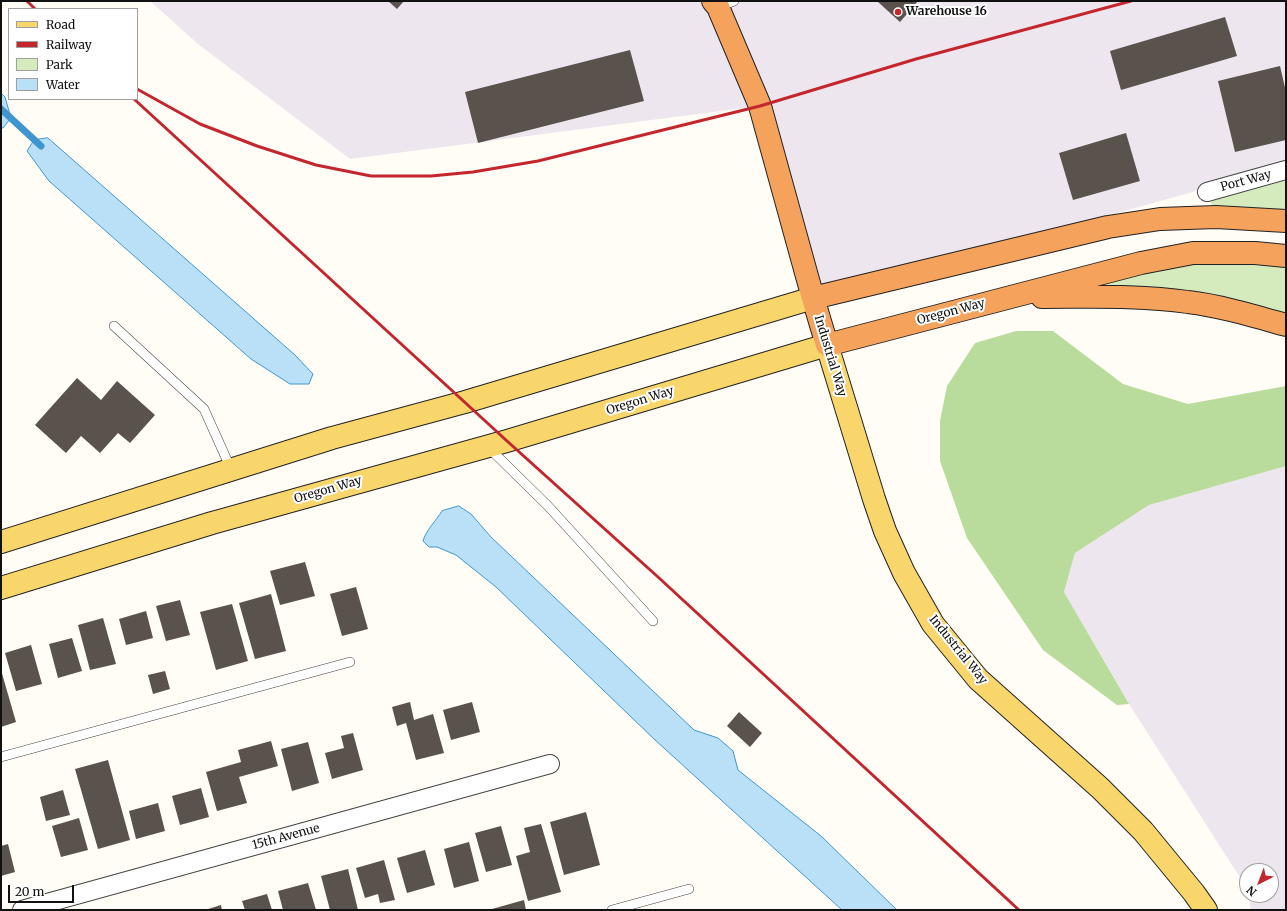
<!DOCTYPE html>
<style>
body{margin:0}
#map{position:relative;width:1287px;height:911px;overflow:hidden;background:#fffdf5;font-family:Merriweather,serif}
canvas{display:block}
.frame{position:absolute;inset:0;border:2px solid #111;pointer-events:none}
.legend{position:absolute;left:8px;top:8px;width:130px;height:92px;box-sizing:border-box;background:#fff;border:1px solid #a0a0a0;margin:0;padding:5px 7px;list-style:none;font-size:12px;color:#111}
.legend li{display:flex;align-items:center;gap:8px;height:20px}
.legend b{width:20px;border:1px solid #a0a0a0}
.north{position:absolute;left:1239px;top:863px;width:40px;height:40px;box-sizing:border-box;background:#fff;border:1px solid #a0a0a0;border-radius:50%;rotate:222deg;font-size:11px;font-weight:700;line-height:16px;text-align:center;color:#111}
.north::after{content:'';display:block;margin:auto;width:14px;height:18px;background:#c4262e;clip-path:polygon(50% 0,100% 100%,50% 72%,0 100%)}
.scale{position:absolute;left:8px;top:885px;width:66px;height:18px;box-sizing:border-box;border:2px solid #111;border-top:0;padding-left:5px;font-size:12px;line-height:14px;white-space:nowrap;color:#111;-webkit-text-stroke:3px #fff;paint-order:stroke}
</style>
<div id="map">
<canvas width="1287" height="911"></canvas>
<div class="frame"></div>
<ul class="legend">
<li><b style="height:5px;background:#f9d66b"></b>Road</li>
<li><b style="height:5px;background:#c4262e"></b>Railway</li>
<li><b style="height:11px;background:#d5ebbd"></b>Park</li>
<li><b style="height:11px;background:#b9e0f7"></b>Water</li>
</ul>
<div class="north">N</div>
<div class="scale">20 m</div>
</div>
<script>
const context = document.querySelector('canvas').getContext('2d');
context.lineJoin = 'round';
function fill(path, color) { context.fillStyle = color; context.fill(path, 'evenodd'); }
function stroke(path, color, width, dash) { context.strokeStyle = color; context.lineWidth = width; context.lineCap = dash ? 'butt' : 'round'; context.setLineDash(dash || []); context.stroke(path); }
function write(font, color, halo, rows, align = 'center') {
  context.font = font + ' Merriweather,serif'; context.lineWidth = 4; context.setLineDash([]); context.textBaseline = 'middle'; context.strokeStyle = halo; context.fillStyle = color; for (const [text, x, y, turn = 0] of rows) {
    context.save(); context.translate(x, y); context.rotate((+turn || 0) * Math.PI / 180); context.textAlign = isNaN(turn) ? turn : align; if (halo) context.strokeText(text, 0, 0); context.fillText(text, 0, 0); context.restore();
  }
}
fill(new Path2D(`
 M150,1H1286V166L813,298L760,106L350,159L198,44Z
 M1286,466V910H1251L1248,895H1271V871H1247V891L1246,887L1129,704L1064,592L1075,553L1149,505Z`), '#eee6ef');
fill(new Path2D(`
 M1286,170V221L1216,217L1207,192Z
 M1286,256V325L1254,315L1013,296L1141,263Z`), '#d5ebbd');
fill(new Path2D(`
 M1016,331H1053L1123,384L1188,404L1286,386V466L1149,505L1075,553L1064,592L1129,704L1117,705L1043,650L967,538L940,461V421L947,386L975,343Z`), '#b9dc9c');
const water = new Path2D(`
 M1,93L5,97L11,118L3,128H1Z
 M48,138L295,355L313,374L309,384H290L251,359L49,181L27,151L34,140Z
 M459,506L471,514L491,537L694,730L718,738L733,751L738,770L821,836L897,910H842L654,739L496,587L456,555L437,547H429L423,541C426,530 436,521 442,511Z`);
fill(water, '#b9e0f7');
stroke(water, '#3f96cf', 1);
stroke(new Path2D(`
 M1,109L41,146`), '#3f96cf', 7);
fill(new Path2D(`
 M388,1H404L397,9Z
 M877,1H918L900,22Z
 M1225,17L1237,56L1121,90L1110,51Z
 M630,50L644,101L478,143L465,92Z
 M1280,66L1286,92V140L1235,152L1218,81Z
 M1126,133L1140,181L1073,200L1059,153Z
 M77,378L101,400L117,381L155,415L130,443L118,433L100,453L81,436L66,453L35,425Z
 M305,562L315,596L280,605L270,571Z
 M356,587L368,629L342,636L330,594Z
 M271,594L286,651L255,659L239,603Z
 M180,600L190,635L166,641L156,606Z
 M232,604L248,661L216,670L200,612Z
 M146,611L153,638L126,645L119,619Z
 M103,618L116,664L90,670L78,625Z
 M72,638L82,671L58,678L49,644Z
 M31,645L42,684L16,691L5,653Z
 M1,670L16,722L1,727Z
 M165,671L170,689L153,694L148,675Z
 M410,702L414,720L433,714L444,753L416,760L406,723L397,726L392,707Z
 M472,702L480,732L451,740L443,710Z
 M739,712L762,733L750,747L727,726Z
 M353,733L363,770L332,779L325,753L344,748L341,736Z
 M271,741L278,766L239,777L247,803L217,811L206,772L241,762L238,750Z
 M308,742L319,783L292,791L281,749Z
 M108,760L130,840L98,849L75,769Z
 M201,788L209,817L180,825L172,796Z
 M63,790L70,815L46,821L40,797Z
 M158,803L165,831L136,839L129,811Z
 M586,812L600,865L564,875L550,822Z
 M79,818L88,850L61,857L52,826Z
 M541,824L561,892L528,901L516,856L530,852L524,828Z
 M501,826L512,865L486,872L475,833Z
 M469,842L479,881L454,888L444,849Z
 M8,844L15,872L1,876V846Z
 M425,850L435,885L407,893L397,858Z
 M384,860L395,900L380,903L378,894L365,898L356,868Z
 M348,869L358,910H330L321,876Z
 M308,883L316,910H283L278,891Z
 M267,894L272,910H245L242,901Z
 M524,900L526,910H493L492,909Z
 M221,905L222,910H205Z`), '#5a524d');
const lane = new Path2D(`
 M718,7L734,1
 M114,326L204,409L231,469
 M488,447L548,506L653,621
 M1,757L350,662
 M612,910L689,889`);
const street = new Path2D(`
 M1207,192L1286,170
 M22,910L550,764`);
const primary = new Path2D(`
 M1,542L332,438L465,402L813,298
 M1,588L212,523L507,441L827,345L874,499L885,531L904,573L933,624L978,679L1100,788L1143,831L1194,893L1206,910`);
const highway = new Path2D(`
 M713,1L718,7L760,106L813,298L827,345L1141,263L1193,253H1255L1286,256
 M1042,297C1091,297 1140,295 1188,302C1221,306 1254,316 1286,325
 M813,298L1108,227L1160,219L1216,217L1286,221`);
stroke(lane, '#444', 10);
stroke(street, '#444', 20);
stroke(primary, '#222', 24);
stroke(highway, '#222', 24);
stroke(lane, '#fff', 9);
stroke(street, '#fff', 18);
stroke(primary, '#f9d66b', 22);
stroke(highway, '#f5a25d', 22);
stroke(new Path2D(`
 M27,1L35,9
 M137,89L200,124L257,146L316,165L371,176H431L473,172L538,161L760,106L916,59L1131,1
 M134,99L507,441L658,577L1019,910`), '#c4262e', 3);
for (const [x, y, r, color] of [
 [898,12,4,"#c4262e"]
]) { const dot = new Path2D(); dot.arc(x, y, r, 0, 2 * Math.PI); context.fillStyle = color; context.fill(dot); stroke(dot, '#fff', 1.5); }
write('bold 12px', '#111', '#fff', [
 ["Warehouse 16",906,12]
], 'left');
write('12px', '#111', '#fff', [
 ["Port Way",1246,181,-15],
 ["Oregon Way",951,312,-15],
 ["Industrial Way",830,356,73],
 ["Oregon Way",640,401,-17],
 ["Oregon Way",328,490,-16],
 ["Industrial Way",958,650,51],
 ["15th Avenue",286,837,-15]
]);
</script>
